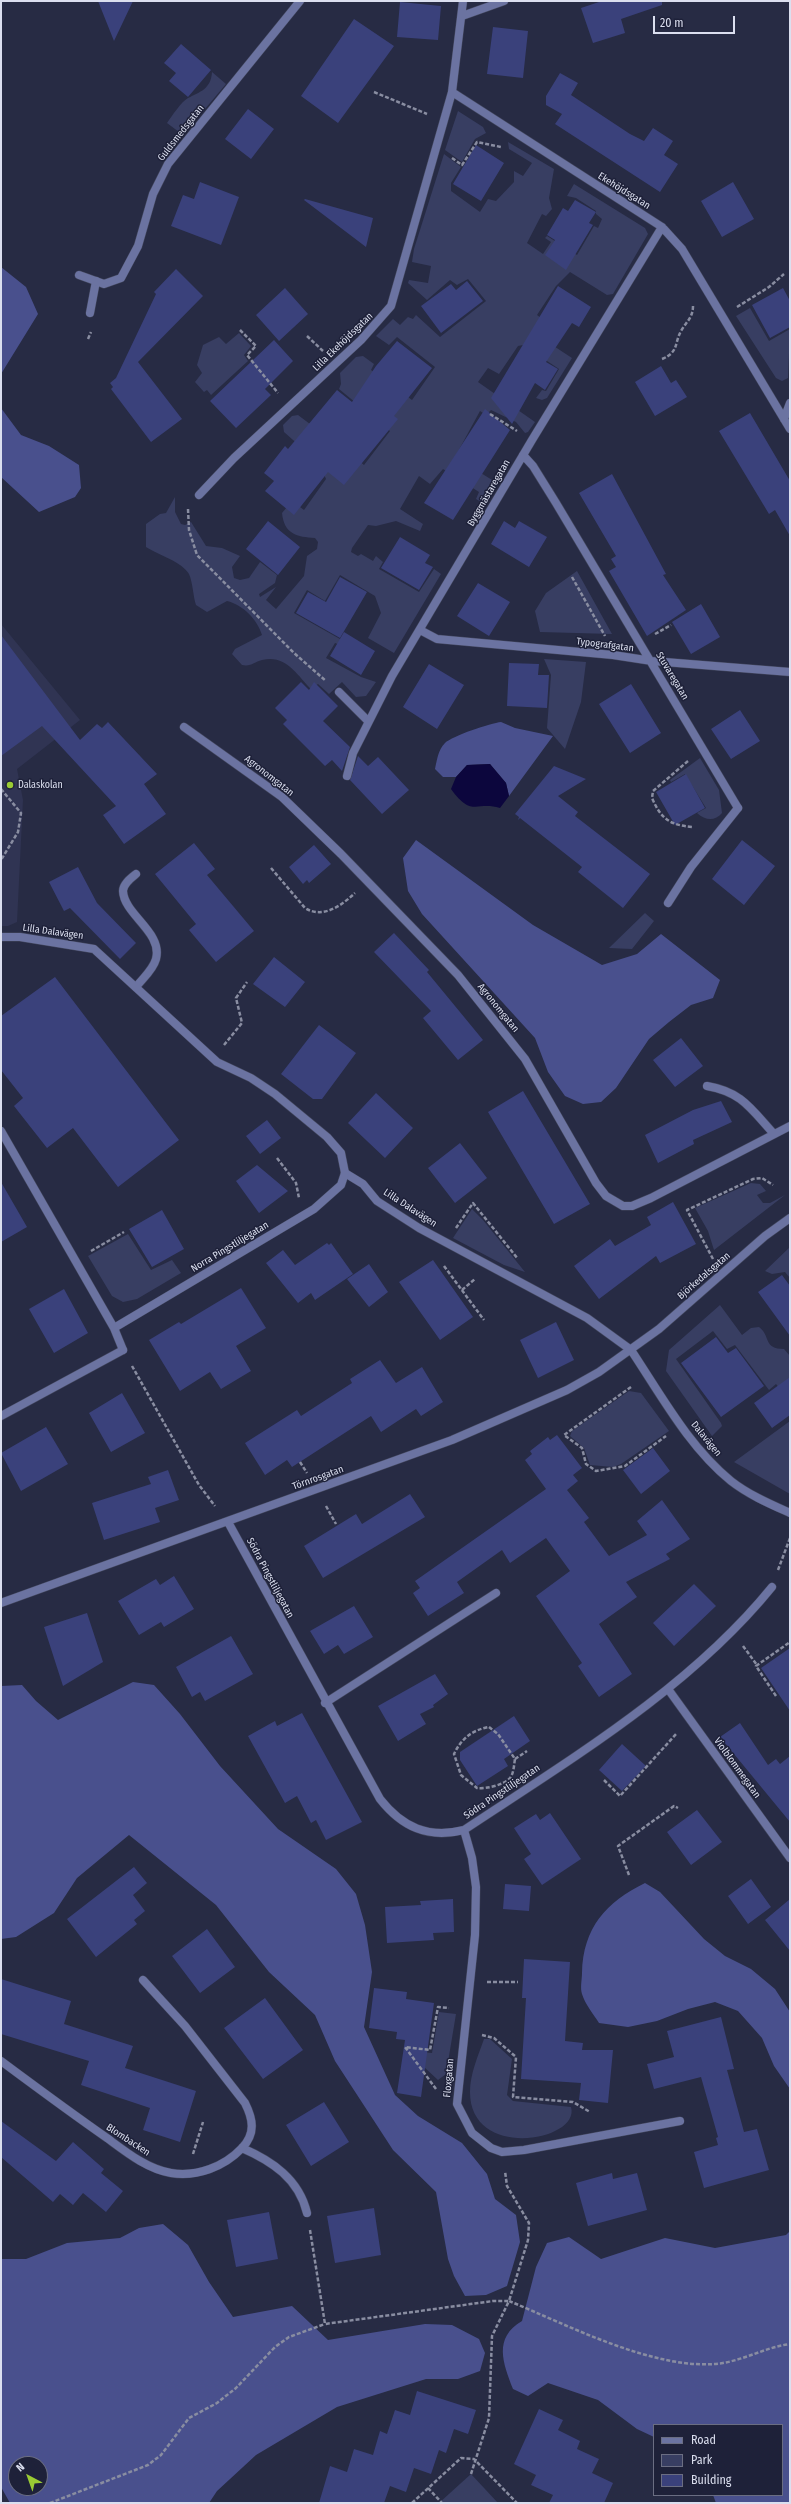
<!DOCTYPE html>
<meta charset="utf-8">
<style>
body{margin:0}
#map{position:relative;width:791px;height:2504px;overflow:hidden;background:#272b44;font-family:"Fira Sans Condensed",sans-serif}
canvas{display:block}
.frame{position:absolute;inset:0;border:2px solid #dbdfef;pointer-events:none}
.legend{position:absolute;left:653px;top:2424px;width:130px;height:72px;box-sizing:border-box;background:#1e2139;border:1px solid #6a6d82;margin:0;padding:5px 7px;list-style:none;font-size:12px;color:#dbdfef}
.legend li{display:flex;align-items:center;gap:8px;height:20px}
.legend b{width:20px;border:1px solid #6a6d82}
.north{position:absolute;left:8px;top:2456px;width:40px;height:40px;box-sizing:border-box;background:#1e2139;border:1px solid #6a6d82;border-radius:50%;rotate:319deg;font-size:11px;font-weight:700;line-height:16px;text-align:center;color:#dbdfef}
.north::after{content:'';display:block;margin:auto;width:14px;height:18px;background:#9acb34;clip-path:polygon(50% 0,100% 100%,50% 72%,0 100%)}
.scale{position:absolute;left:653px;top:16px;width:82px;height:18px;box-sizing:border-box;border:2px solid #dbdfef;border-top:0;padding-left:5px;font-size:12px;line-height:14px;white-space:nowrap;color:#dbdfef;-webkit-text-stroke:3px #1e2139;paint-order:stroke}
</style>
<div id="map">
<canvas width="791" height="2504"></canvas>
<div class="frame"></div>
<ul class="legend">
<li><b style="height:5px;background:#6b73a1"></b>Road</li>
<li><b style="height:11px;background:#383e62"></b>Park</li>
<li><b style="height:11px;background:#3a417b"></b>Building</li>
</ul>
<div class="north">N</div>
<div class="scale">20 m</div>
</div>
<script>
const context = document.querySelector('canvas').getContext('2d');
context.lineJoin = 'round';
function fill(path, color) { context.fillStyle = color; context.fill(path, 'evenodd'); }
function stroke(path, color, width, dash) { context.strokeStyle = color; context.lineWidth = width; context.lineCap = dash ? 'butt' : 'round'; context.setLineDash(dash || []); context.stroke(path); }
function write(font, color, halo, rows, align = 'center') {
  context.font = font + ' "Fira Sans Condensed",sans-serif'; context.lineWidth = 3; context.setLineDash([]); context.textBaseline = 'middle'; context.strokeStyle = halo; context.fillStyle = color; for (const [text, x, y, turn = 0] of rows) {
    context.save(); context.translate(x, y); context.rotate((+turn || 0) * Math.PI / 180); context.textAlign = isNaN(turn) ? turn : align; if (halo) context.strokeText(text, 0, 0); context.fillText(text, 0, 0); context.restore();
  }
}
fill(new Path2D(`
 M1,624L80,720L17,769L23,800L17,922L8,926H1Z`), '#303453');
fill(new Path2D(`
 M212,72L226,84L183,135L167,123C172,116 181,102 188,98C200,92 211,89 212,72Z
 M458,111L483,127L486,133L475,139L462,162L445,150Z
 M508,142L554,169L549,198L552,209L546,216L542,214L527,243L543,254L551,242L545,238L547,236L577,255L594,226L598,228L602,219L596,214V211L576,198L567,196L574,184L645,228L648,234L613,294L607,295L570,272L556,286L537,315L549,324L543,339L572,358L547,398L542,400L536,398L542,390L546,391L559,369L523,345L518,346L499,374L488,368L478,382L535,422L528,432L525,433L516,422L491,410L486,415L480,411L455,457L497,483L485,504L476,499L479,492L443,469L430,484L419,476L400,509L423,524L420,531L396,521L376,526L368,525L352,548L351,552L358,556L361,554L373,561L376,556L383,562L379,569L419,592L434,569L441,574L394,653L368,638L381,613L375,596L340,575L325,601L307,590L294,613L340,639L343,646L335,643L326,658L361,677L376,682L366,696L356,697L342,682L329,694L318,684L311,689C297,675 286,654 262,660C254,662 251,667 242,665L232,654L235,649L262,635C257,619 243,605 227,601L207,612L196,605C193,596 193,583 189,574C182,562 159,555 146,547V524L160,514L166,513L175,497V512L181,524L185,525L191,522L206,546L222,548L240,556L232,567L234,578L240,580L249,578L260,562L277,575L275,583L259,594L260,597L276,587L266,600L276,609L304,576L307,556L317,549L318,542L315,538C297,537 284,534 282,513L292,501L304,510L326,479L319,463L284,432L283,425L292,416L298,415L310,424L312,422L364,465L390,431L339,389L341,384L340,373L356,357L363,356L374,364L371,370L412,400L435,367L397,337L389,345L376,336L393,319L400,325L408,317L413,319L416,315L440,337L486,301L468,279L457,285L450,280L427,300L408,283L409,280L428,283L431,266L412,262L414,249L444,154L461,167L451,183V191L480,212L488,199L496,201L514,182V171L523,176L532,163L509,149Z
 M750,308L769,341L790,329L788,378L782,381L776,378L736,316Z
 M239,333L251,346L244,355L248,361L211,395L207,390L204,392L195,382L202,373L197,365L203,345L219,337L226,344Z
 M577,571L612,634L540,632L535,611L546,593Z
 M544,659L586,662L581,702L565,749L547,728L551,675Z
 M700,758L719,790L722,813C715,821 706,821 697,813L706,808L685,774L671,782L670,780Z
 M645,913L654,921L632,949L609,948Z
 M751,1183L760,1184L766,1191L757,1195L763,1203H770L785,1195L714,1250L708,1231L695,1208Z
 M472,1209L483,1220L525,1272L504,1265L453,1238Z
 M128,1234L151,1270L172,1260L181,1273L137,1299L123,1302L112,1296L88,1256Z
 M790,1247V1278L785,1272L772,1274L765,1271Z
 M720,1305L742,1335L751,1328L759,1327C771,1336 763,1349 784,1349L790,1356V1401L776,1384L769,1390L735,1345L727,1349L713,1331L676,1359L721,1423L722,1426L712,1436L666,1371L669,1350Z
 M629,1391L641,1393L669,1431L621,1464L613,1467L590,1465L584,1448L570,1436L572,1431Z
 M790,1421V1494L734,1462Z
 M439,2012L456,2014L446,2074L438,2080L424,2067L422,2052L432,2053Z
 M484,2039H490L512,2059L507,2095L513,2101L571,2107C581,2141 470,2161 470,2092C470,2074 478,2056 484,2039Z
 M471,2474L498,2503H439Z`), '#383e62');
fill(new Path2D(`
 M1,267L26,287L38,314L1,374V382Z
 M1,408L21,435L49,446L79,465L81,488L75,497L39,512L1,477Z
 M501,722L515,728L553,736L509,796L506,783L490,764L467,765L456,777H443L435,769C437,760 438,750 445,743C452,736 491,723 501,722Z
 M416,840L533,925L602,965L637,954L661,934L720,980L713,998L691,1005L669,1022L649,1039L616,1088L601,1102L583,1104L565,1096L548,1072L535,1038L422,914L408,891L403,858Z
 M133,1682L154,1685L180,1714L220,1766L278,1829L336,1869L356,1894L365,1925L372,1972L364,2027L395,2095L418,2116L462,2143L487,2174L495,2199L516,2215L520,2242L507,2286L486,2295L465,2296L454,2276L448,2259L436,2192L393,2150L335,2061L315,2015L269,1972L216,1905L129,1835L77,1878L54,1913L16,1937L1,1939V1686L22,1685L36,1701L58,1720Z
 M645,1883L660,1892L704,1939L725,1956L751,1969L775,1989L790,2012V2089L774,2066L762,2038L738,2011L715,2002L688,2009L657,2021L628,2027L599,2023C594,2015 585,2004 582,1994C580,1988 582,1979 582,1973C583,1928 606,1902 645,1883Z
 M163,2224L188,2245L209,2282L233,2317L292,2306L328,2340L425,2324L452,2325L479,2339L485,2353L480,2371L458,2379H426L337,2407L256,2455L217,2491L209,2503H10L1,2487V2259H26L67,2243L120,2238L139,2228ZM16,2464H40V2488H16Z
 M790,2231V2503H716L713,2495H782V2425H654V2437L637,2429L598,2400L548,2383L528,2396L513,2389C503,2363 493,2338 522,2321L536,2267L547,2243L569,2237L601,2259L665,2238L715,2248L786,2235Z`), '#49508d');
fill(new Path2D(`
 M490,764L506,783L509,796L500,808C476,801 472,818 451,789L456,777L467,765Z`), '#0c063d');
fill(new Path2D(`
 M98,1H133L114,41Z
 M602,1H662V5L621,19L625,33L593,43L581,8Z
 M400,2L441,6L438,40L397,37Z
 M354,19L394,46L338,123L301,96Z
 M493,27L528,31L523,78L487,74Z
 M181,44L211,70L188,97L169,81L176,73L164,63Z
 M560,73L578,83L571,95L630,134L644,141L653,128L673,141L664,155L678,164L660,192L555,124L562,114L546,105V96Z
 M248,109L274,129L251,159L225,139Z
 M476,145L504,163L481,201L453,184Z
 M200,182L239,197L221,245L171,226L183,195L194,199Z
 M733,182L754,219L722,237L701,201Z
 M305,199L373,218L366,247L304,200Z
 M575,200L596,212L589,223L593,225L566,270L545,255L555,240L547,235L563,208L568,211Z
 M176,269L203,296L138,362L182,419L151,442L111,389L113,387L110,383L116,378L156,294L154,292Z
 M467,281L483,301L441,333L421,306L451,284L456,290Z
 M558,286L591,307L579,327L572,323L546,362L558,369L545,390L535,383L512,424L491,398Z
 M285,288L308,314L279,341L256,315Z
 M783,288L790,301V327L770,338L752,305Z
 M274,340L293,361L265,389L271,395L236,428L210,401Z
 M397,341L432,368L394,416L398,419L344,485L328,472L294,515L265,491L274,481L264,473L285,446L288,449L337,390L352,402L376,366Z
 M661,366L671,383L676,380L687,397L655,416L635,382Z
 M485,409L510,430L453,520L424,503Z
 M750,413L790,481V536L775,510L769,514L719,431Z
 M612,474L666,574L663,575L686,610L647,636L609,571L616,567L611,559L616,556L579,493Z
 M268,521L300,547L278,575L246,549Z
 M504,521L515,528L519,521L547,537L529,567L491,544Z
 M400,537L430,555L425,563L433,567L419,590L381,568Z
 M340,577L367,592L340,638L296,613L308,592L326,602Z
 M478,583L510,602L489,636L457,616Z
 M701,604L720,637L691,654L672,622Z
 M344,632L375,651L361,675L330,656Z
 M1,635L80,740L97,724L102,728L108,722L157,774L144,784L166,814L124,844L103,815L116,806L42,726L1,756Z
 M509,663L539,664L538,675H549L547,708L507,706Z
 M429,664L464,685L437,729L403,707Z
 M301,682L309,690L314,682L338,706L323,721L350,747L342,771L332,760L325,766L283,724L287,720L275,708Z
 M631,684L661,733L630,753L599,704Z
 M740,710L760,741L731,759L711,729Z
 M358,756L368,766L378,757L409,790L382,814L350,780Z
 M554,766L586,779L558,796L578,812L575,816L650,874L623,908L578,872L582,867L520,818L518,820L519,817L515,814Z
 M686,774L705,808L675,825L656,792Z
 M742,840L775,866L744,905L712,879Z
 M194,843L215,869L207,875L254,931L216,962L189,930L196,924L155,874Z
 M314,845L331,864L309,883L307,880L303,884L289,867Z
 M78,867L97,903L136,943L120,959L70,908L64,911L49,882Z
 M394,933L429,970L427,972L483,1040L458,1060L423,1018L431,1011L374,952Z
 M274,957L305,982L285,1007L253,984Z
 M55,977L179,1140L118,1187L73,1128L47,1148L14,1106L23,1098L1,1070V1016Z
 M319,1025L356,1053L322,1099H313L281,1074Z
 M681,1038L703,1066L675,1087L653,1060Z
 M523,1091L590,1204L554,1224L488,1112Z
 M376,1093L413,1128L385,1158L348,1123Z
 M721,1101L732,1122L693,1140L694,1144L658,1163L645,1135L693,1110Z
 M267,1120L281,1138L260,1154L246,1136Z
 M460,1143L487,1178L455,1203L428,1168Z
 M257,1165L288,1191L259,1213L236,1181Z
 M1,1182L27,1227L1,1242Z
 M673,1202L696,1244L660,1263L656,1256L599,1299L574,1266L610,1239L615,1246L651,1225L647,1217Z
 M162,1210L184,1249L152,1267L129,1229Z
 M327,1243L329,1245L331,1243L353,1274L315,1300L311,1293L298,1303L266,1263L283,1250L295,1265Z
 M433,1260L473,1317L440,1340L399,1282Z
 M369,1264L388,1292L369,1307L347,1279Z
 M782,1275L790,1286V1336L758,1292Z
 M241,1288L266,1328L236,1346L251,1371L221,1389L210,1372L180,1391L149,1340L179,1322L181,1324Z
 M64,1289L88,1333L54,1353L29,1309Z
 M556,1322L574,1360L538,1378L520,1340Z
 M716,1337L728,1353L736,1348L764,1386L721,1417L681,1363Z
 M380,1360L396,1383L422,1367L443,1402L421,1416L416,1409L381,1432L371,1416L292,1467L287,1460L265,1475L245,1443L297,1410L301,1416L352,1383L350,1379Z
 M790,1377V1415L772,1428L754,1403Z
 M122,1393L145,1433L111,1452L89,1413Z
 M46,1427L68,1464L21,1491L1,1453Z
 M557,1435L582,1468L573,1475L578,1481L567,1490L589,1518L584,1522L609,1556L647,1535L637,1521L662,1500L690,1539L666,1554L670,1559L626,1582L637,1597L599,1624L632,1674L599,1697L578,1666L582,1663L536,1596L570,1571L546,1538L510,1563L502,1550L457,1582L464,1593L428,1616L413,1593L420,1588L415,1581L546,1489L525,1460L532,1454L530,1451L548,1437L550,1440Z
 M653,1448L670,1471L641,1494L623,1470Z
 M168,1470L179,1500L155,1508L160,1522L104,1540L92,1503L151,1484L148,1477Z
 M410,1494L425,1517L323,1578L304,1546L356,1514L362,1524Z
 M174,1576L194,1609L164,1627L161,1622L139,1635L118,1601L156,1579L160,1585Z
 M694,1584L716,1606L674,1646L653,1623Z
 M354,1606L373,1637L344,1654L338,1645L324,1654L310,1631Z
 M87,1613L103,1662L63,1686L44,1627Z
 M231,1636L253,1674L205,1701L200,1692L192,1697L176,1667Z
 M790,1648V1711L761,1668Z
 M435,1674L448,1694L433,1705L434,1707L420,1714L426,1724L398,1741L378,1706Z
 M302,1713L362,1822L326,1840L316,1820L311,1823L297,1796L285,1803L248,1736L275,1721L277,1726Z
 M514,1716L530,1741L504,1759L508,1766L477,1786L460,1760V1752Z
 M740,1723L768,1765L776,1759L780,1764L790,1756V1822L720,1737Z
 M622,1744L646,1766L622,1791L599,1770Z
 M697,1810L722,1842L691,1865L667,1832Z
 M550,1813L581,1859L542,1885L524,1859L531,1854L514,1828L536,1814L540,1820Z
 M134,1867L147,1883L133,1895L145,1911L134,1920L137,1924L96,1957L67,1919Z
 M751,1879L771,1907L748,1924L728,1896Z
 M505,1884L531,1886L529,1911L503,1909Z
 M453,1899L454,1932L433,1933L434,1940L387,1943L385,1907L421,1905L420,1901Z
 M790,1899V1951L765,1920Z
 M207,1929L235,1967L200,1993L172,1956Z
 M524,1959L570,1962L565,2041L583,2043L582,2050H613L608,2103L579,2100L581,2083L521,2079L526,1998H522Z
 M1,1979L71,2001L64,2024L133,2046L125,2068L196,2091L180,2142L143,2130L150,2108L81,2085L89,2061L1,2034Z
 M374,1988L407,1992L406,1999L434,2003L421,2097L397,2093L405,2040L396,2039L397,2032L369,2028Z
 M265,1998L303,2050L263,2079L224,2028Z
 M721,2017L734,2069L727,2070L744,2132L757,2129L769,2170L704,2188L694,2152L718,2145L716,2138L718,2137L701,2077L654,2089L647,2064L674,2057L667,2031Z
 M324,2102L349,2142L311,2166L286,2125Z
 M1,2121L56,2161L73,2142L104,2169L101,2173L123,2191L106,2212L83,2193L73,2205L60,2194L53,2202L1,2157Z
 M612,2173L613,2179L637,2173L647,2210L588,2226L576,2183Z
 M374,2208L381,2255L335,2263L327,2216Z
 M269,2212L278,2259L236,2267L227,2220Z
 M417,2391L476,2410L468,2434L454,2429L446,2453L439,2450L431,2474L414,2468L406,2492L390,2486L384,2503H319L330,2466L347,2472L354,2449L373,2455L380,2431L387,2434L395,2410L410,2415Z
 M539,2409L563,2420L558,2430L580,2441L577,2449L599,2459L592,2473L613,2483L604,2503H549L553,2495L531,2485L536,2475L514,2464Z`), '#3a417b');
const lane = new Path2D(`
 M90,313L96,281
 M339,692L368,721
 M184,727L282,797L341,854L458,975L525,1059L596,1183L606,1196L623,1206H632L651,1198L790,1126
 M136,874C131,878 123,884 123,891C124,915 163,932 156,959C153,970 143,978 136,987
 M668,903L691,867L738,808
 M707,1086C742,1092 751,1109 774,1134
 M345,1173L363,1184L377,1201L419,1228L587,1318L631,1350
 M1,1416L123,1350
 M325,1703L496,1593
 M242,2148C272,2161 299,2179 307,2213`);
const street = new Path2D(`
 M463,1L452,92L662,227L682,249L790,429
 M462,16L504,1
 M79,275L104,284L121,278L138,246L153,194L168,164L300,1
 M784,419L790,403
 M523,455L533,466L556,503L738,808
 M199,495L234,458L361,340L391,306L452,92
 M420,630L437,639L613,655L652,661L790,672
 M347,776L353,753L392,676L532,440L662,227
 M1,937H20L94,949L217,1062L251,1078L275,1094L327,1137L341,1153L345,1173L341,1185L314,1209L114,1328
 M1,1131L114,1328L123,1350
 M631,1350C661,1395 689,1447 731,1481C749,1495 770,1504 790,1513
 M228,1522L380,1799C402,1827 428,1839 464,1830C571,1759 690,1688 772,1587
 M1,1603L452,1440L567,1390L599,1372L659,1329L765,1236L790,1218
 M668,1689L790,1858
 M464,1830L472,1858L476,1887L475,1935L457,2104L472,2133L491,2148L502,2152L524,2150L680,2121
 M1,2061C36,2087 71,2113 107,2138C126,2152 147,2169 171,2173C197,2177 224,2167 242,2148C256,2133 253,2119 245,2103L185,2026L143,1980`);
stroke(lane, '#44485f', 9);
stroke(street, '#44485f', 9);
stroke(new Path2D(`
 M374,92L427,114
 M452,158L462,165L477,142L501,147
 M737,307L769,287L784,274
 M240,330L256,346L247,355L278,393
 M307,336L323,351
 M88,339L91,332
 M662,359C679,352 674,344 681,331C686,322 693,318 693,306
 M490,414L517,431
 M188,509L189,530L197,555L294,653L326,681
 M572,577L605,636
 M655,634L671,625
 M688,761L653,791L652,798C661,819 670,825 692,827
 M1,789L21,813L18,832L1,860
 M271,868L305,908C323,919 341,906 355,893
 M224,1045L242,1023L236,998L247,982
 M277,1158L296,1183L299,1198
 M456,1228L473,1203L518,1259
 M91,1251L124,1232
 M713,1259L687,1210L753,1179L762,1178L773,1185
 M444,1266L484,1320
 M462,1290L475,1279
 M132,1366L199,1485L215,1506
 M631,1387L564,1435L582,1448L586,1464L596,1471L625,1466L666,1436
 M300,1462L307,1473
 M326,1506L336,1524
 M778,1570L790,1538
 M743,1646L757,1665
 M776,1696L756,1666L790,1642
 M489,1727L498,1734L515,1759C514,1764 514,1773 510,1778C504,1785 486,1789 477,1788L461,1775L454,1754C461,1739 472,1730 489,1727Z
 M515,1759L527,1751
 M604,1780L620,1796L677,1733
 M629,1875L618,1846L674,1806L678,1808
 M487,1982H518
 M482,2035L494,2038L516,2057L513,2097L573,2102L590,2112
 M436,2089L405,2047L430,2050L438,2007L449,2008
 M193,2154L203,2122
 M310,2230L325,2324L493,2301H509L528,2240L529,2223L507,2186L505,2171
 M471,2474L489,2418L492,2336L509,2301C568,2325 659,2373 723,2363C746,2359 767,2347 790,2344
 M428,2488L442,2503
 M50,2503L148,2465L161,2455L189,2418L217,2403L236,2388L275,2347L289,2337L325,2324
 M412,2503L461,2458L474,2459L517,2503`), '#898da1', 2.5, [4, 2]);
stroke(lane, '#6b73a1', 8);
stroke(street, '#6b73a1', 8);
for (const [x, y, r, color] of [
 [10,785,4,"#9acb34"]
]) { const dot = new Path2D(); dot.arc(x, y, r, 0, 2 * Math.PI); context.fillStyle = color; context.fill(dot); stroke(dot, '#1e2139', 1.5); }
write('10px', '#dbdfef', '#1e2139', [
 ["Guldsmedsgatan",181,133,-52],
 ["Ekehöjdsgatan",624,191,32],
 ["Lilla Ekehöjdsgatan",343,342,-44],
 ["Byggmästaregatan",489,493,-60],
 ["Typografgatan",605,645,7],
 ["Stuvaregatan",672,676,59],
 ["Agronomgatan",269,776,38],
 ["Lilla Dalavägen",53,932,8],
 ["Agronomgatan",498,1008,51],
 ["Lilla Dalavägen",410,1208,33],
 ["Norra Pingstliljegatan",230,1247,-31],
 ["Björkedalsgatan",704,1276,-41],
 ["Dalavägen",706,1439,51],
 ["Törnrosgatan",318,1478,-20],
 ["Södra Pingstliljegatan",270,1578,62],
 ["Violblommegatan",737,1768,54],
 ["Södra Pingstliljegatan",502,1792,-34],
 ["Floxgatan",449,2078,-85],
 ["Blombacken",128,2140,33]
]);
write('10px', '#dbdfef', '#1e2139', [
 ["Dalaskolan",18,785]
], 'left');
</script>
